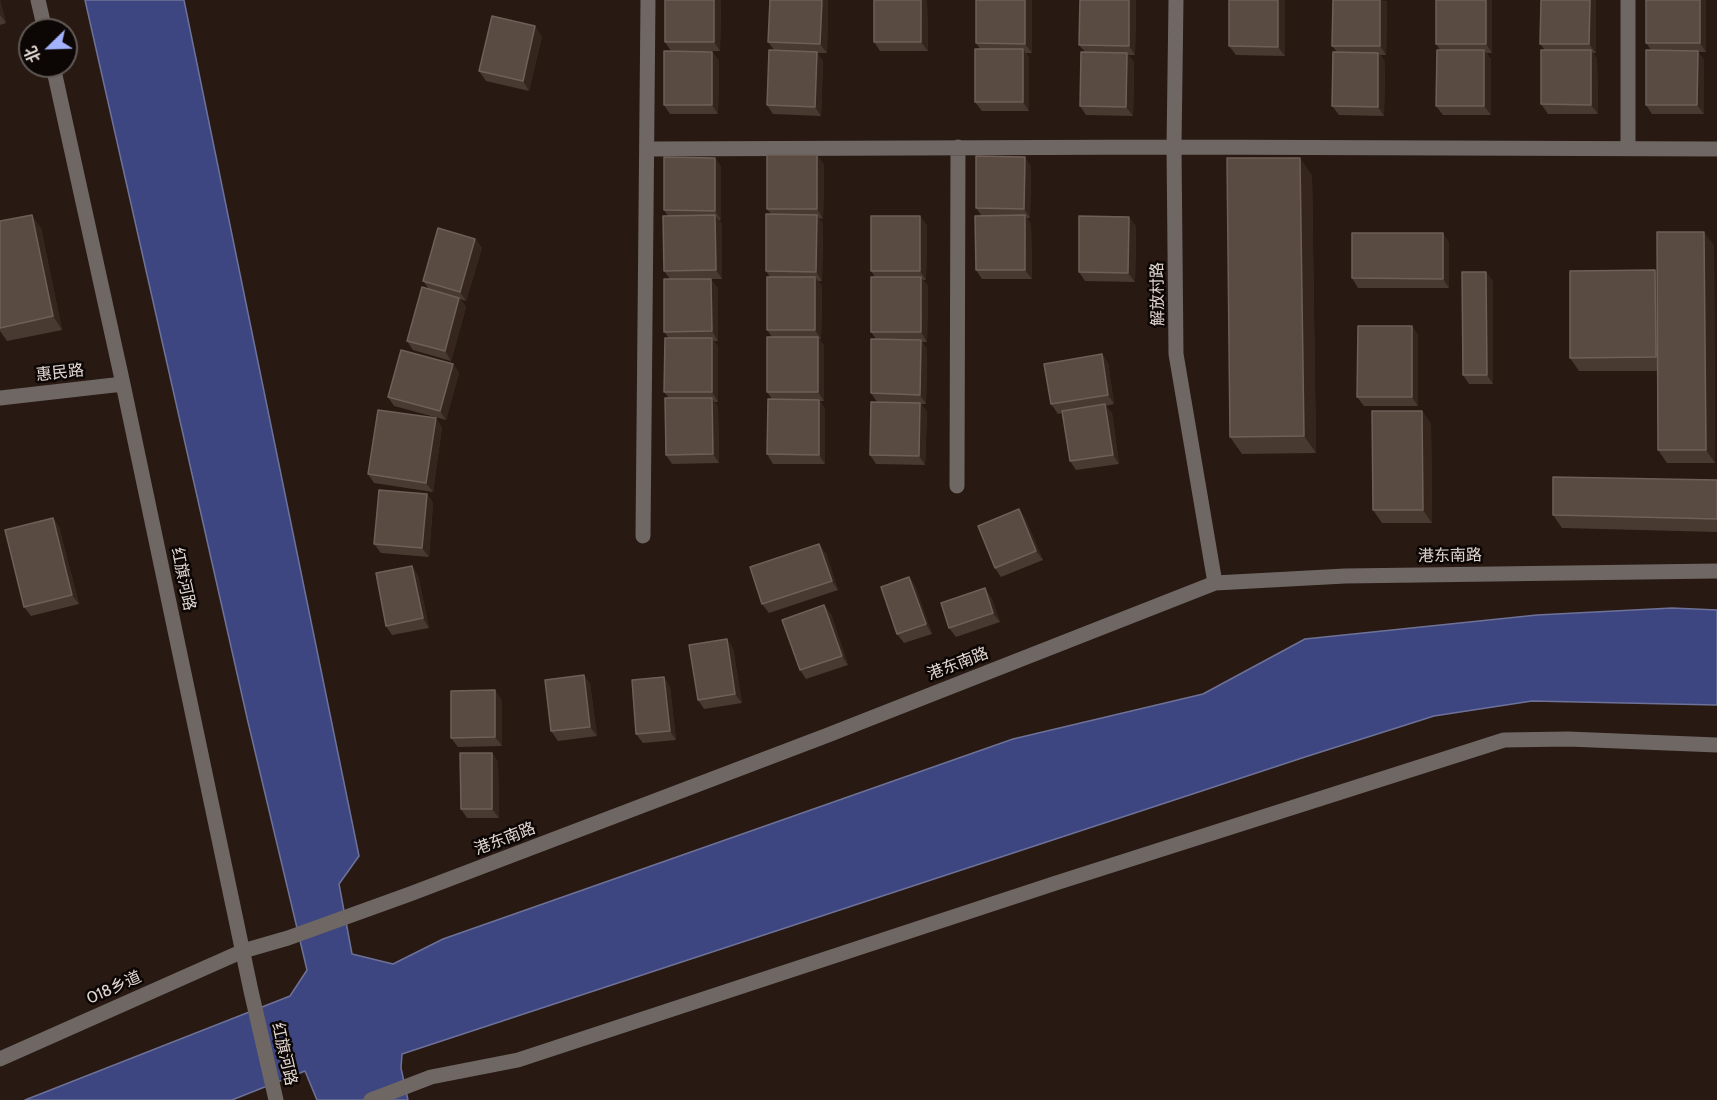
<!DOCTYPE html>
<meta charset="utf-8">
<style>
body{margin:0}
#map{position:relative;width:1717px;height:1100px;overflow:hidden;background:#281912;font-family:Cabin,"Noto Sans SC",sans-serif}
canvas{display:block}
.north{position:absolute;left:18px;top:18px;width:60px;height:60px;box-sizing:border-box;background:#0c0604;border:2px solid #615a56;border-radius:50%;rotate:247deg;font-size:16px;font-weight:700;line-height:24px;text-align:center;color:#e1d7d2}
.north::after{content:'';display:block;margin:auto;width:21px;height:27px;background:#a2b2fd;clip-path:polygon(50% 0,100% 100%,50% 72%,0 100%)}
</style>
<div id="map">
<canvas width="1717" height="1100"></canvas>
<div class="north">北</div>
</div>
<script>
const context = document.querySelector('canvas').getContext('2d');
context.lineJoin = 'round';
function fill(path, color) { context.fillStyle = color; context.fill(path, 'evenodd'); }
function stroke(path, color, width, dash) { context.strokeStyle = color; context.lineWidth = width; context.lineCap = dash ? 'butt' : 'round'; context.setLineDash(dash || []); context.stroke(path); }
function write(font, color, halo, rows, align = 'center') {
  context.font = font + ' Cabin,"Noto Sans SC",sans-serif'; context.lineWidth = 5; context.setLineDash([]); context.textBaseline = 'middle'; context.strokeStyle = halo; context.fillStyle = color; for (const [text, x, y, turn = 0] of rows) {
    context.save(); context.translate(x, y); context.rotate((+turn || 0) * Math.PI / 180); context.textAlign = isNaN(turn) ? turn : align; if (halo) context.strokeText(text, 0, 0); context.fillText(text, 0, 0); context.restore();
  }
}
const water = new Path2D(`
 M85,0H184L359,856L339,884L352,954L393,964L443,939L1013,739L1203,694L1305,639L1537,615L1672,608L1717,610V705L1532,701L1434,716L1305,757L402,1054L401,1068L408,1100H317L305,1071L232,1100H25L290,996L307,970L248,722Z`);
fill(water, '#3d4680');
stroke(water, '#6e7299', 1.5);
stroke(new Path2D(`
 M38,0L45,30
 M1176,0L1174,147L1176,354L1215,583
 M1628,0V148
 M53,66L123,384L251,991L276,1100
 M647,149L1174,147L1717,149
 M0,398L123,384
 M957,486L958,147
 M643,536L648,0
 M0,1059L243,951L288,938L410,894L828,735L1215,583L1345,576L1717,571
 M371,1100L431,1077L518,1060L1056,883L1504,740L1568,739L1717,745`), '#6f6763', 15);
fill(new Path2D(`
 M0,0L6,23L0,25Z
 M665,0H721L720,51H684L712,52L719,61L718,114H670L664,105L671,51L665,42Z
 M828,0L827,53H817L823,61L821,116L773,114L767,105L774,50L768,42Z
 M927,0L928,51H880L874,42Z
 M976,0H1032V53H1026L1029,58V111H982L975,102L980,49L976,43Z
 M1136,0L1135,55H1128L1134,62L1133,116L1086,115L1080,106L1085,52L1079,45Z
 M1229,0H1284L1285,56L1236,55L1229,46Z
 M1436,0H1492V53H1486L1491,59V115H1443L1436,106L1440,50L1436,44Z
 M1541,0H1596V53H1593L1597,59L1598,114H1548L1541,104L1545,50L1540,44Z
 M1706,0V52H1698L1704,60V114H1652L1646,105L1651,50L1646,43Z
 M1387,1L1386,55H1380L1385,62L1384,116L1339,115L1332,106L1337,52L1332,46Z
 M542,36L529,91L486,81L479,71Z
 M817,155L824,165L823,219L819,218L823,224L822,281H818L822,286L821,339H819L824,346V401H820L825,409V464H773L767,454L772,399L767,392L772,337L767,330L770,277L766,271L771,214L767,209Z
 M715,158L721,167V220H719L722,224V279H704L718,288V341H714L718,347V402H714L718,407L719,463L672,464L666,455L669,398L664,392L669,338L664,332L670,279L664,271L668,216L664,210Z
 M1031,166L1030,218H1027L1031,224L1032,279H982L976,270L981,215L976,208Z
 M1312,175L1316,453L1242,454L1230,437Z
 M0,221L41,228L62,330L7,341L0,331Z
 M927,225L926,280H923L928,286L927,342H922L927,349L926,404H921L927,412L925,465L876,464L870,455L877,402L871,393L876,339L871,332L875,277L871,271Z
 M1136,226L1135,282L1085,281L1079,272Z
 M475,239L482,248L466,301L460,299L466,307L451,361L413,350L407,341L429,289L423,281Z
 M1449,242V288H1358L1352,278Z
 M1714,245L1715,463H1667L1658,450L1657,371H1579L1570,358L1657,273Z
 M1493,281V384H1469L1463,375Z
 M1412,326L1418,335V406H1364L1357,397Z
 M1102,354L1108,363L1114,404L1106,406L1112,413L1119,464L1076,470L1070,461L1062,413L1058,414L1051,404Z
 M453,364L459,373L446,420L394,406L388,397Z
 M1422,411L1431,424L1432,523H1382L1373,510Z
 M442,427L433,492L374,483L368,474Z
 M1717,480V532L1562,528L1553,515Z
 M427,494L433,503L429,557L381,553L374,544Z
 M53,518L59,527L79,604L31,616L24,607Z
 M1025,518L1043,560L1001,577L995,568Z
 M826,553L838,590L769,613L762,604Z
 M418,575L429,628L392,635L386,626Z
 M909,577L915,586L932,634L904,643L897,634Z
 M991,597L1000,622L956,637L949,628Z
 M831,614L848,665L806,679L800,670Z
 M733,648L742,703L704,709L698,700Z
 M584,675L590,684L597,736L558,741L551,731Z
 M664,677L670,687L676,740L643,743L636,734Z
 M502,700V746L458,747L451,738Z
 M492,753L498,762L499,818H467L461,809Z`), '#483931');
fill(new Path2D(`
 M0,0L6,23L0,15Z
 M714,0H721L720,51L714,42Z
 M822,0H828L827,53L820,44Z
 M921,0H927L928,51L921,42Z
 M1025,0H1032V53L1025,44Z
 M1129,0H1136L1135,55L1129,46Z
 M1278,0H1284L1285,1V56L1278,47Z
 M1380,0L1387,1L1386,55L1380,46Z
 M1486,0H1492V53L1486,44Z
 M1590,0H1596V53L1589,44Z
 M1700,0H1706V52L1700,43Z
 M535,26L542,36L529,91L523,81Z
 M1023,49L1029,58V111L1023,102Z
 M1484,50L1491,59V115L1484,106Z
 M1591,50L1597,59L1598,114L1591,105Z
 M1698,51L1704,60V114L1697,105Z
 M712,52L719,61L718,114L712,105Z
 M817,52L823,61L821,116L815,107Z
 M1127,53L1134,62L1133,116L1126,107Z
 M1378,53L1385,62L1384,116L1378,107Z
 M817,155L824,165L823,219L817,209Z
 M1025,157L1031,166L1030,218L1024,209Z
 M715,158L721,167V220L715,211Z
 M1300,158L1312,175L1316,453L1304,436Z
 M32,215L41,228L62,330L53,316Z
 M715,215L722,224V279L716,270Z
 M817,215L823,224L822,281L816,272Z
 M1025,215L1031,224L1032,279L1025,270Z
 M920,216L927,225L926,280L920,271Z
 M1129,217L1136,226L1135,282L1128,273Z
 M1704,232L1714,245L1715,463L1706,450Z
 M1443,233L1449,242V288L1443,279Z
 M475,239L482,248L466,301L460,292Z
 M1655,270L1664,283L1665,371L1656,357Z
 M1486,272L1493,281V384L1487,375Z
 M815,277L822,286L821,339L815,330Z
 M921,277L928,286L927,342L921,332Z
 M711,279L718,288V341L712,331Z
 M459,298L466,307L451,361L445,351Z
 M1412,326L1418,335V406L1412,397Z
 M818,337L824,346V401L818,392Z
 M712,338L718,347V402L712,392Z
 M921,340L927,349L926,404L920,395Z
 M1102,354L1108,363L1114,404L1108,395Z
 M453,364L459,373L446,420L440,411Z
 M712,398L718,407L719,463L713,454Z
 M819,400L825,409V464L819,455Z
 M920,403L927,412L925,465L919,456Z
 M1105,404L1112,413L1119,464L1113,455Z
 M1422,411L1431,424L1432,523L1423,510Z
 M436,418L442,427L433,492L426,483Z
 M427,494L433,503L429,557L422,548Z
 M1019,509L1025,518L1043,560L1036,551Z
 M53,518L59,527L79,604L72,595Z
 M819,544L826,553L838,590L832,581Z
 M412,566L418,575L429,628L423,618Z
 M909,577L915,586L932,634L926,624Z
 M985,588L991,597L1000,622L993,613Z
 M824,605L831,614L848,665L842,656Z
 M727,639L733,648L742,703L735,694Z
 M584,675L590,684L597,736L590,727Z
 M664,677L670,687L676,740L670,731Z
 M495,690L502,700V746L495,737Z
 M492,753L498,762L499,818L492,809Z`), '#35251d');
const building = new Path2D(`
 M665,0H714V42H665Z
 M770,0H822L820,44L768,42Z
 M874,0H921V42H874Z
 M976,0H1025V44L976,43Z
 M1080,0H1129V46L1079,45Z
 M1229,0H1278V47L1229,46Z
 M1333,0H1380V46H1332Z
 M1436,0H1486V44H1436Z
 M1541,0H1590L1589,44H1540Z
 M1646,0H1700V43H1646Z
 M492,16L535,26L523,81L479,71Z
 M975,49H1023V102H975Z
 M769,50L817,52L815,107L767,105Z
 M1437,50H1484V106H1436Z
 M1541,50H1591V105L1541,104Z
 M1646,50L1698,51L1697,105H1646Z
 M664,51L712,52V105H664Z
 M1081,52L1127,53L1126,107L1080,106Z
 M1333,52L1378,53V107L1332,106Z
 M767,155H817V209H767Z
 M976,156L1025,157L1024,209L976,208Z
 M664,157L715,158V211L664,210Z
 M1227,158H1300L1304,436L1230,437Z
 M766,214L817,215L816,272L766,271Z
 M32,215L53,316L0,328V221Z
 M715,215L716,270L664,271L663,216Z
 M1025,215V270H976L975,216Z
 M871,216H920V271H871Z
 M1079,216L1129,217L1128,273L1079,272Z
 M438,228L475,239L460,292L423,281Z
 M1657,232H1704L1706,450H1658Z
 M1352,233H1443V279L1352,278Z
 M1655,270L1656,357L1570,358V271Z
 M1462,272H1486L1487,375H1463Z
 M767,277H815V330H767Z
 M871,277H921V332H871Z
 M664,279H711L712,331L664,332Z
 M422,287L459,298L445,351L407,341Z
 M1358,326H1412V397H1357Z
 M767,337H818V392H767Z
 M665,338H712V392H664Z
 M871,339L921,340L920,395L871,393Z
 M401,350L453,364L440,411L388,397Z
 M1102,354L1108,395L1051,404L1044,364Z
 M665,398H712L713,454L666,455Z
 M768,399L819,400V455L767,454Z
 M871,402L920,403L919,456L870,455Z
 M1105,404L1113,455L1070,461L1062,411Z
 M378,410L436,418L426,483L368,474Z
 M1372,411H1422L1423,510H1373Z
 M1553,477L1717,480V519L1553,515Z
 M379,490L427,494L422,548L374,544Z
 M1019,509L1036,551L995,568L978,526Z
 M53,518L72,595L24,607L5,530Z
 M819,544L832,581L762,604L750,567Z
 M412,566L423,618L386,626L376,573Z
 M909,577L926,624L897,634L881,587Z
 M985,588L993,613L949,628L941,603Z
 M824,605L842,656L800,670L782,620Z
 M727,639L735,694L698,700L689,645Z
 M584,675L590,727L551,731L545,680Z
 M664,677L670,731L636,734L632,680Z
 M495,690V737L451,738V691Z
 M460,753H492V809H461Z`);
fill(building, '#594a42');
stroke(building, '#6e6059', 1.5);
write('16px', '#e1d7d2', '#0c0604', [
 ["解放村路",1158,294,-91],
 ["惠民路",60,373,-6],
 ["港东南路",1450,556,-1],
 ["红旗河路",183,579,78],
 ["港东南路",958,664,-21],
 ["港东南路",505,839,-21],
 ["018乡道",114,988,-24],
 ["红旗河路",284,1054,77]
]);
</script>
